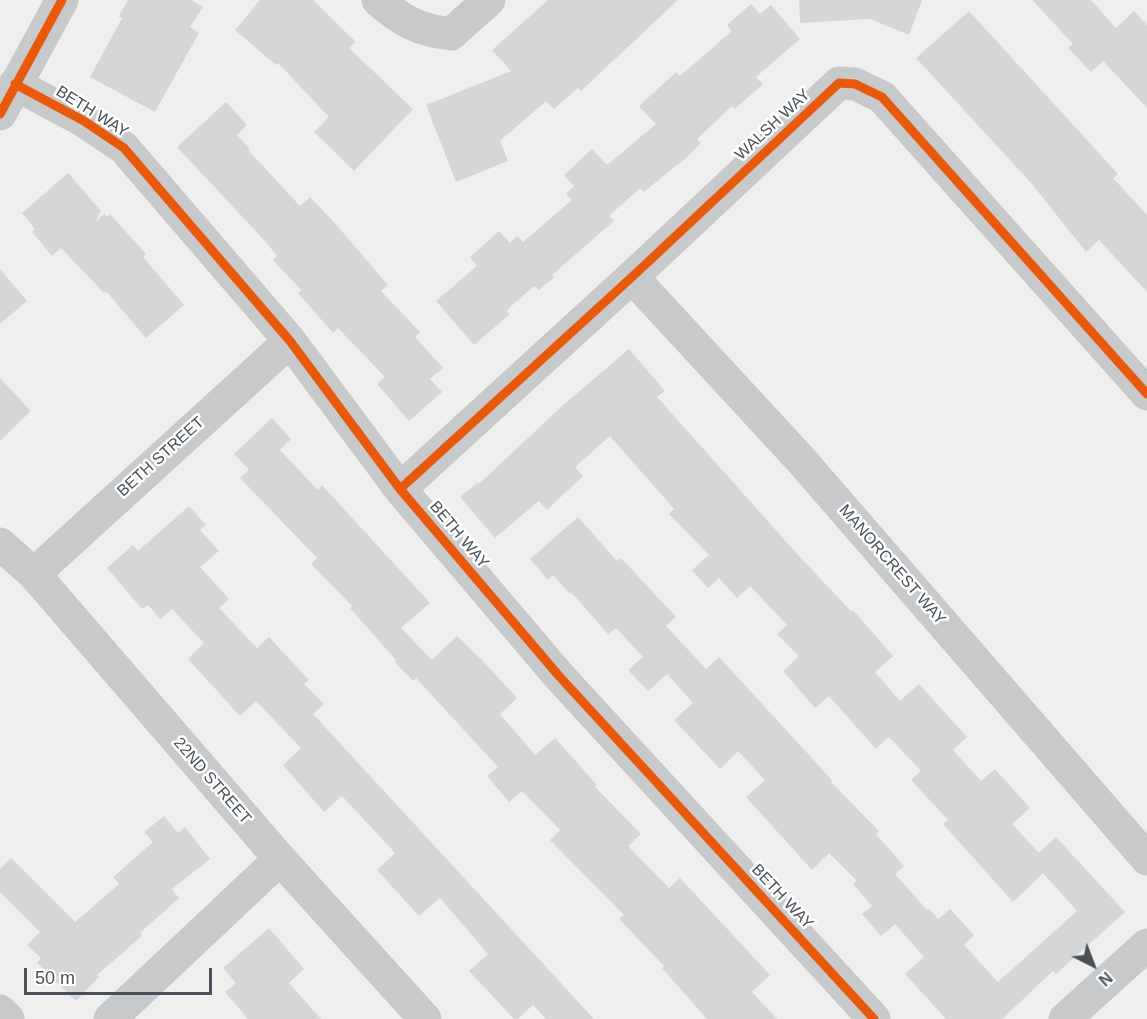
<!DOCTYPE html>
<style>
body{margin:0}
#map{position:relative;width:1147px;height:1019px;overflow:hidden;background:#efefef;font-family:Arial,sans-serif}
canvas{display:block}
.north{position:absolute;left:1063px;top:935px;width:60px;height:60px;-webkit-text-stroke:4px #fff;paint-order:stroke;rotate:138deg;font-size:16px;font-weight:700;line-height:24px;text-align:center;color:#485159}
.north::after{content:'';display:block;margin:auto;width:21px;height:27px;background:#485159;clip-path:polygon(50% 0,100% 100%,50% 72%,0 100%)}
.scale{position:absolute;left:24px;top:968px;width:188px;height:27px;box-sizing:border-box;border:3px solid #485159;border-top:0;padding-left:8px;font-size:18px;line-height:21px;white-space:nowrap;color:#485159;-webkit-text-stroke:4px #fff;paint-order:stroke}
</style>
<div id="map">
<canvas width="1147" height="1019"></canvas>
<div class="north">N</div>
<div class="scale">50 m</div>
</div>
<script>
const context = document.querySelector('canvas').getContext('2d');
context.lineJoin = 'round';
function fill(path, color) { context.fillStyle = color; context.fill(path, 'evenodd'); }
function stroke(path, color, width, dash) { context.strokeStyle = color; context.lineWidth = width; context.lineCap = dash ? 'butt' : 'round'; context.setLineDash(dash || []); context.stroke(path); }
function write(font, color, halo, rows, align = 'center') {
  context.font = font + ' Arial,sans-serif'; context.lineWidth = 5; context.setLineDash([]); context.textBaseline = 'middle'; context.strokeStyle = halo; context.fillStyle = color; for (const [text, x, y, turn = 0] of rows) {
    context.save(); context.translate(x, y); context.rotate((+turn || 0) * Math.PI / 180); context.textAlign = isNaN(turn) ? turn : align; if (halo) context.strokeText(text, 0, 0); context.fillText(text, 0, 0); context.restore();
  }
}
fill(new Path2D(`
 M128,0H191L203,7L190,27L199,33L155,112L90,77L122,18L119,16Z
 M260,0H313L356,42L349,48L413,109L354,171L314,132L329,117L278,63L276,65L235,30Z
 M548,0H678L581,91L578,88L554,109L546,101L500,141L508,161L456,182L426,105L511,71L492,50Z
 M799,0H922L909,35L870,19L800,23Z
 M1032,0H1091L1116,28L1134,11L1147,25V108L1103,61L1091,72L1068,48L1073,44Z
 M751,4L760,14L771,5L800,39L756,77L763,84L735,109L732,106L697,139L701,143L687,157L644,192L640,188L609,216L614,221L552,275L554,277L539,290L534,286L507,310L510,314L474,345L436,301L477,266L470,257L499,231L510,243L517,236L523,242L572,200L566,194L574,186L564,175L592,149L607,165L656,124L639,106L676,72L680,76L732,31L727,25Z
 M969,11L1118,174L1113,178L1147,215V292L1099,240L1086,252L1032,184L916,58Z
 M226,102L247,125L237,135L250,149L248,150L300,206L310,197L333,221L388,285L381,291L420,332L415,337L443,368L430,379L442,392L409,421L377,384L385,377L338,328L333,333L298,293L301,290L273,260L277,256L264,240L177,147Z
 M68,173L101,211L95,222L104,214L107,217L110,214L146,254L143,257L184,305L146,338L106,291L104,293L61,248L52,256L32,232L35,229L22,213Z
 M0,269L27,301L0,324Z
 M629,349L665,391L657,397L799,556L851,611L853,610L893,656L875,672L900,701L919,684L967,737L953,750L981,781L995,769L1030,808L1012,824L1039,853L1056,837L1125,912L1056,974L1053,971L1002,1019H946L905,974L924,957L895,924L881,936L862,914L872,906L853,884L857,881L829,853L812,870L746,797L765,780L738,751L720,769L674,720L693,703L667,674L648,691L628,670L643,657L616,628L608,634L571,592L570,594L553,575L548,580L530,559L578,517L617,561L621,558L676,617L666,626L706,669L719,657L832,780L831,782L879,831L876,834L904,866L895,874L927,910L929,909L938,919L950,909L974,935L964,945L998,982L1077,911L1043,873L1013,902L943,824L948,820L911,780L921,771L889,737L876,749L829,696L815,708L783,671L799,656L777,634L787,625L750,586L737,598L719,578L708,588L692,570L709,555L669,514L674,509L610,436L575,467L583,476L547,510L539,501L495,538L460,497L478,482L479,484L562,406Z
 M0,378L31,411L0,441Z
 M272,418L291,439L280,450L318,490L322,485L430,603L401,628L432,660L457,636L483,661L517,698L500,714L535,755L555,738L597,785L595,787L641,834L628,846L669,888L680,878L770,975L752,992L777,1019H707L662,968L664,966L619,919L624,915L550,840L560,830L522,791L509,802L487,776L498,767L416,678L413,681L395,662L396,660L350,608L352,606L311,564L317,558L240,478L249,470L234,454Z
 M189,506L206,525L200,530L219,551L200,567L229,599L219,608L257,648L269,637L309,680L304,684L324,704L313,714L594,1019H546L533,1005L518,1019H514L469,971L488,954L440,898L419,916L377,870L395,853L342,796L324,812L283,765L301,748L256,701L240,716L188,659L204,643L172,609L160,619L148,605L142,609L107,568L133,545L138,551Z
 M164,816L178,833L185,827L210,859L172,889L179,898L140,933L142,936L97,975L99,977L76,1001L37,963L41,958L27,945L40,932L0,892V869L11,858L75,922L119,884L113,877L153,842L144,832Z
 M269,928L304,969L289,983L321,1019H248L225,992L236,983L223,968Z`), '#d5d6d8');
stroke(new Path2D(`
 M378,0C403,22 419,30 451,34L489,0
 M15,84L84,121L124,148L290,341L400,489L559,676L874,1019
 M0,114L62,0
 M632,277L801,460L1147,859
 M400,489L632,277L839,83L855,84L882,97L1147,394
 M0,544L34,574L280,859L425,1019
 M34,574L290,341
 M0,1011L8,1019
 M110,1019L280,859
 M1065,1019L1147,945`), '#c7c9ca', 33);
stroke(new Path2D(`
 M15,84L84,121L124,148L290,341L400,489L559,676L874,1019
 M0,114L62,0
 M400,489L632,277L839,83L855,84L882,97L1147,394`), '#e8590c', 9);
write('16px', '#485159', '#fff', [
 ["BETH WAY",92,112,32],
 ["WALSH WAY",773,125,-43],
 ["BETH STREET",161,457,-42],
 ["BETH WAY",459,535,50],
 ["MANORCREST WAY",892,565,49],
 ["22ND STREET",212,781,49],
 ["BETH WAY",782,897,47]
]);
</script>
